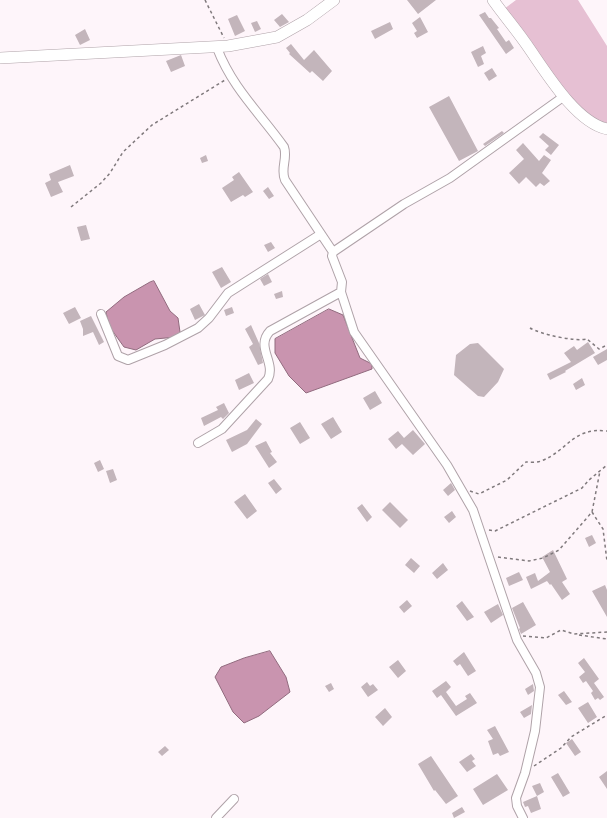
<!DOCTYPE html>
<style>
body{margin:0}
canvas{display:block;background:#fef5fa}
</style>
<canvas width="607" height="818"></canvas>
<script>
const context = document.querySelector('canvas').getContext('2d');
context.lineJoin = 'round';
function fill(path, color) { context.fillStyle = color; context.fill(path, 'evenodd'); }
function stroke(path, color, width, dash) { context.strokeStyle = color; context.lineWidth = width; context.lineCap = dash ? 'butt' : 'round'; context.setLineDash(dash || []); context.stroke(path); }
fill(new Path2D(`
 M516,0H578L607,46V125L593,122L559,89L532,46V42L504,9Z`), '#e6c0d3');
const water = new Path2D(`
 M154,281L170,311L178,318L180,332L176,337L155,339L136,350L124,347L109,326L106,312L124,297L150,282Z
 M329,309L343,315L360,358L372,364V369L306,393L289,376L275,353V339Z
 M270,651L286,677L290,692L259,716L244,723L233,712L215,677L221,667L244,658Z`);
fill(water, '#c994af');
stroke(water, '#916b7e', 1);
fill(new Path2D(`
 M407,0H436L418,14Z
 M485,12L489,18H491L499,28L497,29L506,42L509,40L514,48L506,54L479,15Z
 M282,14L289,22L280,27L274,20Z
 M237,15L245,31L235,36L228,19Z
 M420,17L428,32L417,38L414,33L417,31L412,23Z
 M257,21L261,29L255,32L251,23Z
 M390,22L393,29L375,39L371,31Z
 M85,29L90,40L80,45L75,35Z
 M291,44L304,60L314,50L332,71L323,81L312,71L310,73L289,54L290,53L286,48Z
 M483,46L486,53L481,56L484,64L478,67L471,52Z
 M181,55L185,66L171,72L166,61Z
 M492,68L497,76L489,81L484,73Z
 M449,96L478,151L459,161L429,107Z
 M502,131L504,133L485,146L483,144Z
 M543,133L559,145L551,155L545,150L549,146L539,137Z
 M523,143L539,161L544,155L551,160L542,173L550,181L544,186L540,183L536,187L526,177L519,184L509,173L524,159L516,150Z
 M206,155L208,161L202,163L200,158Z
 M70,165L74,176L58,182L63,192L51,197L45,183L51,180L49,174Z
 M239,172L253,192L245,197L243,195L231,202L222,188L234,180L232,177Z
 M268,187L274,196L269,199L263,191Z
 M86,225L90,239L81,241L77,227Z
 M271,242L275,248L268,252L264,245Z
 M222,267L231,282L221,288L212,272Z
 M268,274L272,282L264,286L260,279Z
 M282,291L283,297L276,299L274,294Z
 M199,304L205,315L195,320L190,309Z
 M75,307L81,318L69,324L63,313Z
 M232,307L234,313L226,316L224,310Z
 M91,316L104,342L99,345L93,332L83,336V329L80,321Z
 M251,325L259,343L263,363L258,365L249,347L253,344L245,329Z
 M588,342L595,353L565,371L566,372L550,380L547,374L571,362L564,353L574,346L577,350Z
 M478,343L504,369L498,382L484,397L478,396L454,375L456,355L470,344Z
 M607,349V360L598,365L593,357Z
 M249,373L254,383L239,390L235,380Z
 M582,378L585,385L576,390L573,384Z
 M375,391L382,403L370,410L363,398Z
 M224,403L229,413L223,419L221,417L204,426L201,418L218,410L216,407Z
 M333,417L342,432L331,439L321,424Z
 M256,419L262,424L247,444L232,452L226,440L247,430Z
 M300,422L310,438L300,444L290,428Z
 M413,430L425,444L413,455L402,444L396,449L388,439L398,431L404,438Z
 M266,441L272,452L270,453L277,462L269,468L255,446Z
 M100,460L104,469L98,472L94,463Z
 M113,469L117,480L110,483L106,471Z
 M274,479L282,489L276,494L268,483Z
 M451,483L455,490L448,496L443,490Z
 M245,494L257,511L247,519L234,502Z
 M390,502L408,520L400,528L382,510Z
 M362,504L372,517L367,522L357,508Z
 M452,511L456,517L449,523L444,517Z
 M592,535L596,543L589,547L585,538Z
 M553,550L567,579L562,582L570,594L562,600L551,584L550,585L547,581L531,589L526,577L535,573L538,581L550,572L542,557Z
 M411,558L420,566L414,573L405,565Z
 M443,563L448,570L437,579L432,573Z
 M519,572L523,580L509,586L506,578Z
 M605,585L607,590V617L592,591Z
 M407,600L412,606L404,613L399,607Z
 M462,601L474,617L467,621L456,606Z
 M523,602L536,625L521,634L519,629L520,628L512,608Z
 M498,604L503,615L491,623L484,612Z
 M464,652L476,671L468,676L460,664L457,666L453,661Z
 M584,658L599,679L594,683L604,697L600,700L598,698L595,700L591,693L593,691L586,681L583,683L579,677L585,672L578,663Z
 M398,660L406,671L398,678L389,667Z
 M446,681L451,687L446,692L456,706L467,699L465,696L470,693L477,703L456,716L441,695L437,698L432,691Z
 M367,682L370,686L373,684L378,690L368,697L361,687Z
 M331,683L334,689L329,692L325,686Z
 M533,684L534,691L528,695L525,689Z
 M564,691L572,702L566,705L558,695Z
 M588,702L597,717L588,723L578,708Z
 M532,705L531,714L524,718L520,712Z
 M385,708L392,717L383,726L375,717Z
 M495,726L509,752L500,756L498,753L493,755L488,741L493,739L487,730Z
 M572,739L581,752L575,756L566,743Z
 M165,746L169,750L162,756L158,752Z
 M471,754L475,759L472,761L476,766L467,772L459,762Z
 M431,756L458,796L446,804L435,790L434,791L418,764Z
 M607,771V789L599,777Z
 M558,773L570,793L563,797L551,777Z
 M497,774L508,790L483,805L473,789Z
 M540,783L544,792L537,796L532,786Z
 M537,796L541,809L531,813L528,806L525,807L523,802Z
 M462,807L465,812L454,818L452,813Z`), '#c3b5bb');
const street = new Path2D(`
 M217,48C233,89 259,112 284,147C288,158 280,169 285,180L333,252
 M101,314L118,356L128,360L165,345L198,328L209,318L228,293L321,234
 M198,443L222,429L268,379C276,362 255,347 270,331L341,292
 M216,818L234,799
 M523,818L517,806L516,798L525,773L535,731L540,687L536,673L517,640L473,510L447,465L354,332L341,292L342,282L332,256L333,252L404,204L450,178L563,97`);
const secondary = new Path2D(`
 M493,0C503,14 514,27 524,41C543,67 574,122 607,129
 M0,58L228,46L277,37L307,20L334,0`);
stroke(street, '#afa2a8', 10);
stroke(secondary, '#afa2a8', 12);
stroke(new Path2D(`
 M205,0L224,38
 M71,207L101,183L110,173L123,152L152,125L225,80
 M530,328C540,334 575,342 587,339L599,349L607,345
 M470,491L479,494L507,480L526,462C530,462 537,463 541,461C568,451 572,427 607,431
 M592,512L603,529L607,561
 M489,530L495,531L582,488L589,480L607,465
 M498,557L529,561L543,558L559,550L592,512L600,471
 M579,635L607,639
 M523,636L546,638L561,630L574,634L607,632
 M534,766L561,748L571,737L607,715`), '#807a7d', 1.5, [3, 3]);
stroke(street, '#fff', 8);
stroke(secondary, '#fff', 11);
</script>
